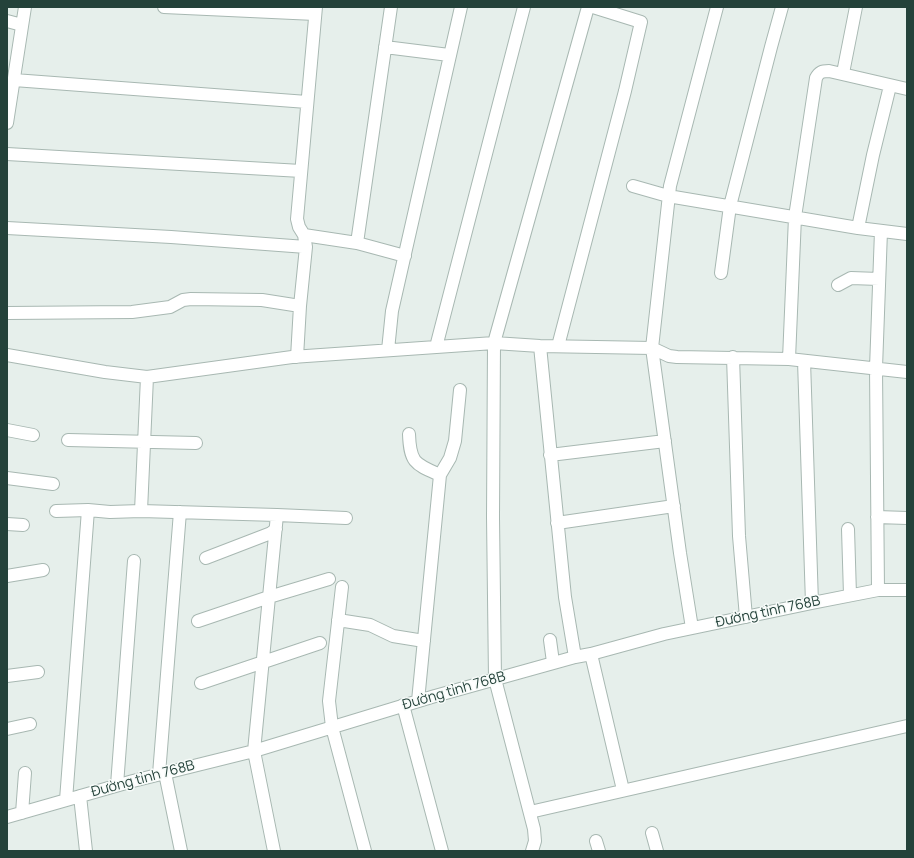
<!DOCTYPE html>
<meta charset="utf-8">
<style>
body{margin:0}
#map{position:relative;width:914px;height:858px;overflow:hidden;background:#e6efeb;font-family:Manrope,sans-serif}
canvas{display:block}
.frame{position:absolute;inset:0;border:8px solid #24423a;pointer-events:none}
</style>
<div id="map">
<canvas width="914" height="858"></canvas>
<div class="frame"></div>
</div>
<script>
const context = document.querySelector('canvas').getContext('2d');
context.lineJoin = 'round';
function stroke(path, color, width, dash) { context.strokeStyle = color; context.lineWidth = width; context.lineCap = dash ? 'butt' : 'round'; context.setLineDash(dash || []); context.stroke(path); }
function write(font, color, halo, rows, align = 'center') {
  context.font = font + ' Manrope,sans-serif'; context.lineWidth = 3; context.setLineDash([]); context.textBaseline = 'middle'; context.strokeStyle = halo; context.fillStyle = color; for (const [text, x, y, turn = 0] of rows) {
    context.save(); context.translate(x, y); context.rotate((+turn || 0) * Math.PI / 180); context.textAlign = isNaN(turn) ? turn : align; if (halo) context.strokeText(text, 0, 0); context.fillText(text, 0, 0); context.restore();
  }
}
const minor = new Path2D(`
 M164,7L315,14
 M7,21L22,25
 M385,47L449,55
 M843,73L856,7
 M14,80L307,102
 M7,123L25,7
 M7,154L301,171
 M633,186L668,196L858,228L907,234
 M7,228L171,237L306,247
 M858,228L873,155L890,86
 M304,235L357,243L405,256
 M357,243L391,7
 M721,273L730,206L771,47L782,7
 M838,285L851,278L879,279
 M7,313L132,312L170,307L183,300L191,299L262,300L300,306
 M540,346L565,597L575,657
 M558,346L625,91L641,22L593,7
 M436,347L524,7
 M388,350L392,311L461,7
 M7,355L105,372L147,377L292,357L494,343L540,346L652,348L669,356L677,357L789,359L907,372
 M297,357L300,306L306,247L304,235L299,227L297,219L316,7
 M733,357L739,536L746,617
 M789,359L795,217L816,78C819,72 822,71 829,71L907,89
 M804,361L812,603
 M7,430L33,435
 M409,434C410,463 415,464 440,475
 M68,440L196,443
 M550,455L665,441
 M7,478L53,484
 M56,511L88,510
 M141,511L147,377
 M277,515L346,518
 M877,517L907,518
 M557,523L674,506
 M7,524L23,525
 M848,529L850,595
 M206,558L271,533L276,529
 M7,576L43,570
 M342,587L329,701L332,727L365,851
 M878,590L876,368L881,231
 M338,620L370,625L393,636L424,641
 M198,621L269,597L329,579
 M692,628L680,553L652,348L670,186L717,7
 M550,640L553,662
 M591,654L623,790
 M7,676L38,672
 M201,683L320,643
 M418,701L440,475L450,458L455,441L460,390
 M403,705L442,851
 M7,729L30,724
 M165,773L181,851
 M159,774L180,512
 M117,785L134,561
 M80,796L86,851
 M66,800L88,510L110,512L141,511L277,515L254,751L274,851
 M530,812L907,726
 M22,813L25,773
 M7,817L133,781L254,751L435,696L575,657L591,654L664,634L812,603L878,590H907
 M652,833L657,851
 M596,841L599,851
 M532,851L535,841L534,829L495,679L493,517L494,343L588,7`);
stroke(minor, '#a8b8b2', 14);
stroke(minor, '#fff', 12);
write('14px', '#24423a', '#f7fbf9', [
 ["Đường tỉnh 768B",768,612,-12],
 ["Đường tỉnh 768B",454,691,-16],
 ["Đường tỉnh 768B",143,779,-15]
]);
</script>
